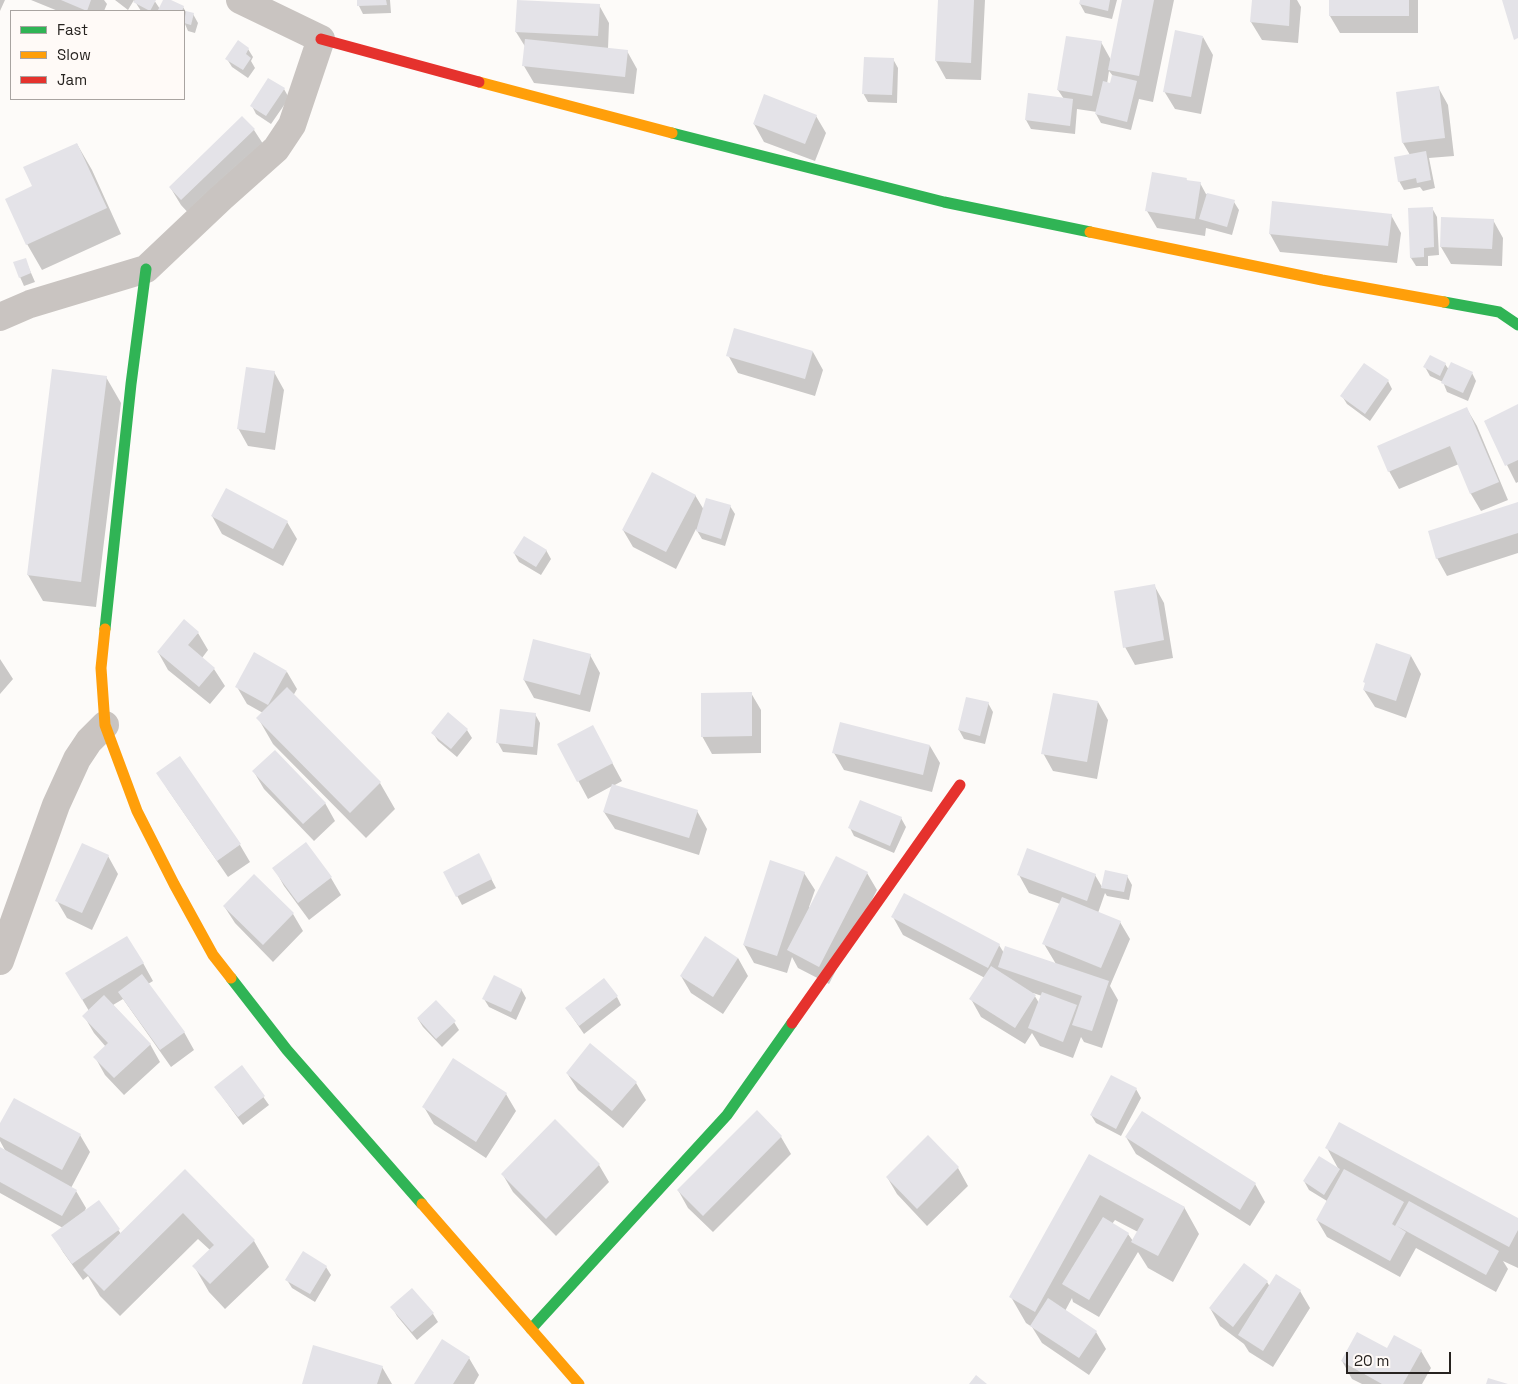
<!DOCTYPE html>
<style>
body{margin:0}
#map{position:relative;width:1518px;height:1384px;overflow:hidden;background:#fdfbf9;font-family:"Space Grotesk",sans-serif}
canvas{display:block}
.legend{position:absolute;left:10px;top:10px;width:175px;height:90px;box-sizing:border-box;background:#fffaf7;border:1px solid #a9a4a1;margin:0;padding:6px 9px;list-style:none;font-size:15px;color:#272320}
.legend li{display:flex;align-items:center;gap:10px;height:25px}
.legend b{width:25px;border:1px solid #a9a4a1}
.scale{position:absolute;left:1346px;top:1352px;width:105px;height:22px;box-sizing:border-box;border:2px solid #272320;border-top:0;padding-left:6px;font-size:15px;line-height:18px;white-space:nowrap;color:#272320;-webkit-text-stroke:4px #fffaf7;paint-order:stroke}
</style>
<div id="map">
<canvas width="1518" height="1384"></canvas>
<ul class="legend">
<li><b style="height:6px;background:#30b455"></b>Fast</li>
<li><b style="height:6px;background:#ff9f0a"></b>Slow</li>
<li><b style="height:6px;background:#e5322d"></b>Jam</li>
</ul>
<div class="scale">20 m</div>
</div>
<script>
const context = document.querySelector('canvas').getContext('2d');
context.lineJoin = 'round';
function fill(path, color) { context.fillStyle = color; context.fill(path, 'evenodd'); }
function stroke(path, color, width, dash) { context.strokeStyle = color; context.lineWidth = width; context.lineCap = dash ? 'butt' : 'round'; context.setLineDash(dash || []); context.stroke(path); }
fill(new Path2D(`
 M0,0H5L0,11Z
 M31,0H104L107,4L104,11H58Z
 M115,0H154L160,9L164,0H168L183,7L186,12L193,14L198,23L195,33L188,31L185,24L184,26V11H161L160,10L159,11H141L134,0L128,10Z
 M358,0H390L391,13L363,14L359,6Z
 M940,0H985L981,80L946,79L936,61Z
 M1081,0H1117L1112,19L1085,13L1080,4Z
 M1124,0H1174L1153,102L1139,99L1131,130L1101,123L1096,114L1097,112L1077,109L1075,134L1031,129L1026,120L1029,95L1064,99L1058,90L1101,42L1111,60ZM1109,71L1113,76L1111,85L1107,84Z
 M1253,0H1297L1301,7L1298,43L1262,40L1251,22Z
 M1330,0H1418V33H1340L1330,16Z
 M599,5L609,23L608,49L627,51L637,69L634,94L534,83L524,66L526,48L516,32Z
 M1203,37L1213,55L1201,114L1175,109L1164,91Z
 M248,49L253,57L251,61L255,68L248,78L232,67L227,59Z
 M893,59L898,68L897,103L868,102L863,93Z
 M1438,87L1448,105L1454,156L1429,158L1435,188L1423,191L1420,187L1404,190L1399,181L1410,155L1403,143Z
 M284,89L289,98L271,124L256,114L252,106Z
 M816,116L826,133L815,161L764,142L754,124Z
 M242,118L254,130L265,147L192,217L181,205L170,187Z
 M77,144L92,170L121,234L42,270L27,244L34,187Z
 M1186,179L1188,182L1200,183L1206,194L1234,202L1239,210L1232,235L1206,228L1205,236L1157,228L1147,211Z
 M1432,208L1437,217L1439,255L1428,256V266H1416L1411,258Z
 M1391,215L1401,233L1397,263L1280,252L1270,234Z
 M1493,220L1503,238L1502,266L1451,264L1441,247Z
 M25,259L35,282L24,286L20,277Z
 M813,352L823,370L815,396L738,373L728,355Z
 M1445,364L1449,370L1472,373L1476,381L1468,401L1447,392L1443,382L1430,376L1425,367Z
 M274,372L284,390L275,450L248,446L238,428Z
 M106,377L121,403L96,607L43,601L28,575Z
 M1388,381L1392,389L1370,421L1347,404L1342,396Z
 M1518,405V482L1516,483L1485,421Z
 M1467,409L1477,426L1508,500L1481,511L1471,494L1459,464L1399,489L1389,471Z
 M695,495L704,510L730,506L735,514L725,546L702,539L696,529L676,569L633,547L623,530Z
 M1518,503V553L1447,576L1437,558Z
 M212,516L287,522L297,539L283,566L222,534Z
 M546,550L551,559L541,575L519,562L514,553Z
 M1154,585L1164,603L1173,658L1135,665L1125,647Z
 M198,633L208,650L202,658L214,669L225,686L210,704L168,670L158,652Z
 M590,655L600,673L590,712L534,698L524,680Z
 M1411,656L1421,674L1406,718L1375,707L1364,690L1366,685Z
 M0,659L13,679L0,694Z
 M287,672L297,689L293,696L380,783L395,809L366,838L273,744L258,718L263,713L247,704L237,687Z
 M751,693L761,710V753L712,754L702,736Z
 M1098,702L1108,720L1097,779L1053,771L1043,753Z
 M988,703L993,712L985,744L964,739L959,730Z
 M501,711L535,714L540,723L537,755L503,752L498,743Z
 M448,714L467,730L472,738L457,757L438,741L433,733Z
 M602,744L622,781L613,786L697,811L707,829L699,855L615,829L604,812L612,786L588,799L559,745Z
 M930,746L940,763L932,792L844,770L834,753Z
 M180,758L240,845L250,862L228,877L168,790L158,773Z
 M254,772L325,803L335,821L314,841L264,789Z
 M901,818L906,827L894,853L854,836L850,828Z
 M108,856L118,874L92,930L67,918L57,901Z
 M483,863L496,888L462,905L445,873Z
 M274,868L331,878L341,895L309,920L284,886Z
 M804,873L815,890L809,907L810,908L867,873L877,890L829,984L798,968L792,957L787,973L754,963L744,945Z
 M1019,875H1095L1102,887L1127,876L1132,885L1129,900L1107,896L1105,893L1098,913L1120,922L1130,939L1110,986L1118,1000L1102,1048L1084,1042L1081,1037L1073,1058L1040,1046L1032,1033L1025,1044L981,1017L971,999L985,978L903,935L893,917L999,945L1004,953L1056,964L1044,944L1060,904L1029,893ZM1033,993L1042,996L1039,1003Z
 M254,876L293,914L303,931L273,962L235,923L224,906Z
 M738,958L748,976L723,1014L691,993L681,976Z
 M143,963L153,981L148,984L184,1032L194,1050L171,1067L123,999L113,1005L150,1044L160,1062L124,1095L105,1075L95,1057L106,1047L94,1033L84,1016L89,1011L67,974Z
 M521,989L526,998L516,1020L489,1007L484,999Z
 M617,997L621,1005L584,1034L566,1008Z
 M418,1019L454,1022L459,1030L442,1047L423,1027Z
 M242,1067L269,1105L243,1125L221,1095Z
 M567,1073L636,1083L646,1100L623,1128L578,1090Z
 M1136,1089L1141,1098L1121,1136L1096,1123L1091,1115Z
 M506,1094L516,1111L486,1158L434,1124L424,1107Z
 M756,1112L781,1137L791,1154L713,1232L688,1208L678,1190Z
 M555,1121L599,1165L609,1182L556,1236L513,1192L503,1175Z
 M0,1125L80,1135L90,1152L71,1188L76,1191L86,1208L84,1213L99,1202L121,1234L185,1171L254,1241L269,1267L225,1309L209,1292L194,1266L210,1250L198,1239L120,1316L100,1296L88,1276L83,1280L63,1252L53,1235L63,1228L0,1193V1148L6,1152L0,1141Z
 M928,1137L958,1168L968,1186L927,1226L897,1194L887,1177Z
 M1126,1137L1255,1184L1265,1202L1250,1226L1136,1154Z
 M1327,1148L1518,1219V1268L1503,1261L1508,1269L1496,1292L1416,1248L1400,1277L1327,1237L1317,1220L1327,1201L1309,1190L1304,1181L1339,1170Z
 M1089,1155L1184,1207L1199,1234L1173,1282L1148,1268L1138,1252L1099,1317L1073,1302L1072,1298L1065,1311L1096,1332L1106,1349L1089,1375L1042,1343L1032,1327L1026,1323L1011,1297ZM1115,1220L1138,1232L1133,1241L1128,1234L1112,1224Z
 M326,1267L331,1275L315,1302L292,1288L287,1280Z
 M1267,1282L1270,1287L1300,1291L1310,1308L1273,1367L1249,1352L1244,1344L1220,1326L1210,1308Z
 M392,1307L433,1314L438,1322L417,1340L397,1316Z
 M1388,1349L1421,1351L1431,1368L1422,1384H1362L1352,1379L1342,1361Z
 M469,1358L479,1375L474,1384H415Z
 M382,1367L392,1384H303Z`), '#0003');
fill(new Path2D(`
 M61,0H91L87,11Z
 M135,0H156L150,11L133,2Z
 M163,0H171L184,6L182,11H161L158,10Z
 M357,0H386L387,5L357,6Z
 M517,0L600,4L598,36L515,32Z
 M938,0H974L971,63L935,61Z
 M1080,0H1110L1108,11L1079,4Z
 M1122,0H1154L1139,76L1108,70Z
 M1252,0H1290L1289,26L1250,22Z
 M1329,0H1409V16H1329Z
 M1502,0H1518V38L1514,40Z
 M186,11L194,13L191,25L184,23Z
 M1175,30L1203,36L1191,97L1163,92Z
 M1066,36L1102,41L1092,96L1057,90Z
 M525,39L628,50L625,77L522,66Z
 M238,40L249,48L246,54L251,58L243,70L225,59Z
 M864,57L894,58L892,95L862,94Z
 M1112,75L1137,81L1127,122L1095,114L1103,81L1110,83Z
 M268,78L285,88L266,116L250,106Z
 M1439,86L1445,138L1402,143L1396,92Z
 M1028,93L1073,99L1070,126L1025,120Z
 M764,94L817,115L805,144L753,124Z
 M242,116L255,129L181,200L169,187Z
 M77,143L107,208L26,245L5,199L32,186L23,167Z
 M1426,151L1431,180L1417,183L1416,178L1398,182L1394,157Z
 M1152,172L1187,178L1186,180L1201,182L1195,219L1145,211Z
 M1207,193L1235,200L1227,227L1199,219Z
 M1272,201L1392,214L1388,246L1269,234Z
 M1433,207L1434,247L1424,248V257L1410,258L1408,208Z
 M1441,217L1494,219L1492,249L1440,247Z
 M26,258L31,273L19,278L13,262Z
 M734,328L813,351L805,379L726,356Z
 M1430,355L1446,363L1440,376L1423,367Z
 M1451,362L1473,372L1463,393L1441,383Z
 M1364,363L1389,380L1365,414L1340,396Z
 M246,367L275,371L265,433L237,429Z
 M52,369L107,376L81,582L27,575Z
 M1518,404V460L1505,466L1484,421Z
 M1467,407L1499,482L1470,494L1450,446L1388,472L1377,446Z
 M652,472L696,495L666,552L622,530Z
 M226,488L288,521L273,549L211,516Z
 M706,498L731,505L721,539L696,531Z
 M1518,502V533L1436,559L1428,531Z
 M524,536L547,550L536,567L513,553Z
 M1155,584L1164,640L1123,648L1114,591Z
 M184,619L199,632L188,645L215,668L199,687L157,652Z
 M533,639L591,654L580,695L523,680Z
 M1376,643L1411,655L1396,701L1363,690L1365,683L1363,682Z
 M254,652L287,671L268,705L235,687Z
 M287,687L381,782L350,813L256,718Z
 M752,692V736L701,737V693Z
 M1053,693L1098,701L1087,762L1041,754Z
 M966,697L989,702L980,736L958,730Z
 M500,709L536,713L533,747L496,743Z
 M448,712L468,729L451,749L431,733Z
 M840,722L930,745L923,775L832,753Z
 M593,725L613,763L577,782L557,744Z
 M275,750L326,803L303,824L252,771Z
 M180,756L241,844L217,861L156,773Z
 M612,784L698,810L689,838L603,812Z
 M860,800L902,817L890,846L848,828Z
 M306,842L332,877L298,903L272,868Z
 M82,843L109,855L82,913L55,901Z
 M1027,848L1096,874L1087,901L1017,875Z
 M479,853L492,879L456,897L443,872Z
 M836,856L868,872L819,967L787,950Z
 M770,860L805,872L777,956L743,945Z
 M1105,870L1128,875L1124,892L1101,888Z
 M254,874L294,913L263,945L223,906Z
 M904,893L1000,944L988,968L891,917Z
 M1062,897L1121,921L1101,968L1042,944Z
 M127,936L144,963L82,1000L65,973Z
 M705,936L738,958L713,997L680,976Z
 M1005,946L1109,981L1092,1031L1072,1025L1082,996L998,967Z
 M991,966L1036,995L1015,1028L969,999Z
 M142,974L185,1032L160,1050L118,992Z
 M494,975L522,989L511,1012L482,999Z
 M604,978L618,996L579,1026L565,1008Z
 M1042,992L1077,1005L1063,1042L1028,1028Z
 M104,995L151,1044L114,1078L93,1057L108,1043L82,1016Z
 M436,1000L456,1021L436,1039L417,1018Z
 M590,1043L637,1082L612,1111L566,1073Z
 M453,1058L507,1093L476,1142L422,1107Z
 M242,1065L265,1096L238,1117L214,1087Z
 M1111,1075L1137,1088L1116,1129L1090,1115Z
 M14,1098L81,1134L62,1170L0,1137V1123Z
 M757,1110L782,1136L703,1216L677,1190Z
 M1142,1111L1256,1183L1240,1210L1125,1137Z
 M555,1119L600,1164L546,1219L501,1174Z
 M1339,1122L1518,1218V1230L1509,1247L1325,1148Z
 M928,1135L959,1167L917,1209L886,1177Z
 M0,1147L77,1190L62,1216L0,1182Z
 M1089,1154L1185,1207L1158,1256L1131,1242L1144,1219L1100,1195L1035,1312L1009,1297Z
 M1319,1156L1340,1169L1324,1195L1303,1181Z
 M185,1169L255,1240L210,1284L192,1266L214,1245L183,1213L104,1291L83,1270Z
 M1344,1169L1404,1202L1392,1224L1395,1226L1409,1201L1499,1251L1486,1275L1397,1226L1406,1232L1390,1261L1316,1220Z
 M99,1200L120,1229L72,1264L51,1235Z
 M1103,1217L1129,1233L1089,1300L1062,1284Z
 M303,1251L327,1266L310,1294L285,1280Z
 M1244,1263L1268,1281L1233,1327L1209,1308Z
 M1276,1274L1301,1290L1263,1351L1238,1335Z
 M412,1288L434,1313L412,1332L390,1307Z
 M1048,1298L1097,1331L1079,1358L1030,1326Z
 M1357,1332L1387,1348L1394,1335L1422,1350L1403,1384H1382L1341,1361Z
 M442,1339L470,1357L453,1384H414Z
 M313,1345L383,1366L377,1384H302Z
 M976,1375L987,1384H969Z
 M1488,1378L1508,1384H1486Z`), '#e4e3e8');
stroke(new Path2D(`
 M0,317L30,304L146,269L221,198L276,149L292,125L321,39L240,0
 M0,961L56,805L77,759L89,741L105,725`), '#c9c4c1', 28);
stroke(new Path2D(`
 M672,133L944,202L1090,232
 M1444,302L1499,312L1518,325
 M105,629L131,384L146,269
 M231,978L287,1050L422,1204
 M531,1329L727,1115L792,1023`), '#30b455', 11);
stroke(new Path2D(`
 M479,82L672,133
 M1090,232L1322,280L1444,302
 M105,629L101,668L105,725L137,811L174,884L213,955L231,978
 M422,1204L579,1384`), '#ff9f0a', 11);
stroke(new Path2D(`
 M321,39L479,82
 M792,1023L960,785`), '#e5322d', 11);
</script>
